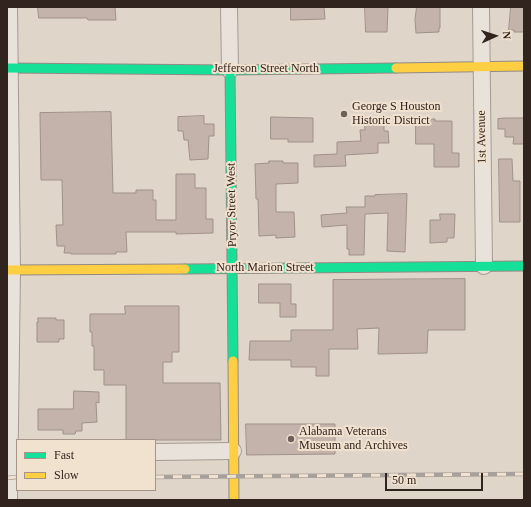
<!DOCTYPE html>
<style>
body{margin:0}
#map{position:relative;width:531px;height:507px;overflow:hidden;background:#e0d5c9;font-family:Georgia,serif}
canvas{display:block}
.frame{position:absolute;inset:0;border:8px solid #31231d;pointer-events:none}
.legend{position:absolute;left:16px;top:439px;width:140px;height:52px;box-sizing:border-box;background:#f1e1cf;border:1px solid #a49588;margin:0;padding:5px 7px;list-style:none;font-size:12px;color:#31231d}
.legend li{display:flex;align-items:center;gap:8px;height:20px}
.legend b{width:20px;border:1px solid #a49588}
.north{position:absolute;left:475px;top:16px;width:40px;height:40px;-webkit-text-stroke:3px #f1e1cf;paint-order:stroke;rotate:87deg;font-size:11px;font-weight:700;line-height:16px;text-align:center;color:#31231d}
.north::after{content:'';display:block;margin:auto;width:14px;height:18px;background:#31231d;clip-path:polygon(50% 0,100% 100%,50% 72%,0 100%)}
.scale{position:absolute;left:385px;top:473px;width:98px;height:18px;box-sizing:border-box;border:2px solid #31231d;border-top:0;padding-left:5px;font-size:12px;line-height:14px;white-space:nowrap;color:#31231d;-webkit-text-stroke:3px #f1e1cf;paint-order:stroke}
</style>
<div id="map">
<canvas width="531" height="507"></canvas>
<div class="frame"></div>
<ul class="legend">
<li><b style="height:5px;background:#16e098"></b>Fast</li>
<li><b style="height:5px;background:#ffcf43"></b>Slow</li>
</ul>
<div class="north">N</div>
<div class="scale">50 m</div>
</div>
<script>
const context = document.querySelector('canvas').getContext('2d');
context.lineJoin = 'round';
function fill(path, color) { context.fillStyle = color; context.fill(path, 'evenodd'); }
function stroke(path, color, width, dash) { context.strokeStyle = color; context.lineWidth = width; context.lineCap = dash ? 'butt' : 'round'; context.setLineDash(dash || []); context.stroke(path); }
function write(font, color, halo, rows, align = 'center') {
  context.font = font + ' Georgia,serif'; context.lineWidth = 4; context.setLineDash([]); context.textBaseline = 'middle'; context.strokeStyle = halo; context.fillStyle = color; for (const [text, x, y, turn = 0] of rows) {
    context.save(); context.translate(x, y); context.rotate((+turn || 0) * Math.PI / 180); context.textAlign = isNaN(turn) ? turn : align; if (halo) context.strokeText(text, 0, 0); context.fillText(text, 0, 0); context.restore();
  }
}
const building = new Path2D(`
 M38,7H115L116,20H88L87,18H39Z
 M291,7H324L325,19L291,20Z
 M365,7H388L387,32H366Z
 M417,7H440V28H439V32L416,33L415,20Z
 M511,7H524V32H514V30H509Z
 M111,112L113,193H136V190H153V200H156V220H176V174H195V188H206V219H213V233L176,234V232H126L127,252H116V254H71V253H64L65,246H57L56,225H63L62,180H41L40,113Z
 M204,116V124H214V136H209L208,159L190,160L188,140H184L183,131H178V117Z
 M271,117L313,118V142H288V139H271Z
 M384,118V131H388L389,143H378V153L345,155L346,166L314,167V155L337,154V142L361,141L360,130H365L364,119Z
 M505,118H524V144H513L514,137H505V129H498V119Z
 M416,119H435V121H452V153H459V167H434V144H416Z
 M499,159H512L513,181H520V222H500Z
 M269,161H283V163H298V183L276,184V212H294L295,237L276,238V235L259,236L258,199H256L255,164L269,163Z
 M407,194L405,252L387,251L388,213L365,214L364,255H349V249H347V225L322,227L321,215L347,213L346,207H365V196H375V195Z
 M440,214H455L454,238H447V242L430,243V220H440Z
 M465,279V330H428L427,353L378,354L379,328L357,329L358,349H329V376H316V367H291V360H249L250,341H291V330H333V280Z
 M259,284H291V304H296V317H280V303H259Z
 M125,306H179V352H172V362H163V383H220L221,440H126V385H104V370H94V346H92V332H90V314H125Z
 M38,318H56V320H64V339H59V342H37V322H38Z
 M74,391L99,392V403L96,402L97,422L82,423V431H76L75,434H63V430H38V409H73Z
 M246,424H335V454L247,455Z`);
fill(building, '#c3b3ab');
stroke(building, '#9f9189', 1);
const street = new Path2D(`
 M9,7L12,270L9,500
 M229,7L230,70
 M481,7L484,266
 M155,452L233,451`);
const fast = new Path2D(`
 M7,68L230,70L396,68
 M230,70L233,361
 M185,269L524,266`);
const slow = new Path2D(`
 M396,68L524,66
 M7,270L185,269
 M233,361L234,500`);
stroke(street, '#a59b93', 18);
stroke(fast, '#948a83', 11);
stroke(slow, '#948a83', 11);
stroke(street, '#e8e2db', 16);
stroke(fast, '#16e098', 9);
stroke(slow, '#ffcf43', 9);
const rail = new Path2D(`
 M155,477L524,474
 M7,478L17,477`);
stroke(rail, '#a8a19b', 4.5);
stroke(rail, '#f1e1cf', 3, [9]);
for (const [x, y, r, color] of [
 [344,114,4,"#6e6159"],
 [291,439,4,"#6e6159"]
]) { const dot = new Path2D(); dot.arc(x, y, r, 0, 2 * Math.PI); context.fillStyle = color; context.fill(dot); stroke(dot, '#f1e1cf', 1.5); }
write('12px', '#31231d', '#f1e1cf', [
 ["Jefferson Street North",266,69],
 ["1st Avenue",482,137,-91],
 ["Pryor Street West",232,205,-91],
 ["North Marion Street",265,268]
]);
write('12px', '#31231d', '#f1e1cf', [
 ["George S Houston",352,107],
 ["Historic District",352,121],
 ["Alabama Veterans",299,432],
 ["Museum and Archives",299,446]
], 'left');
</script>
